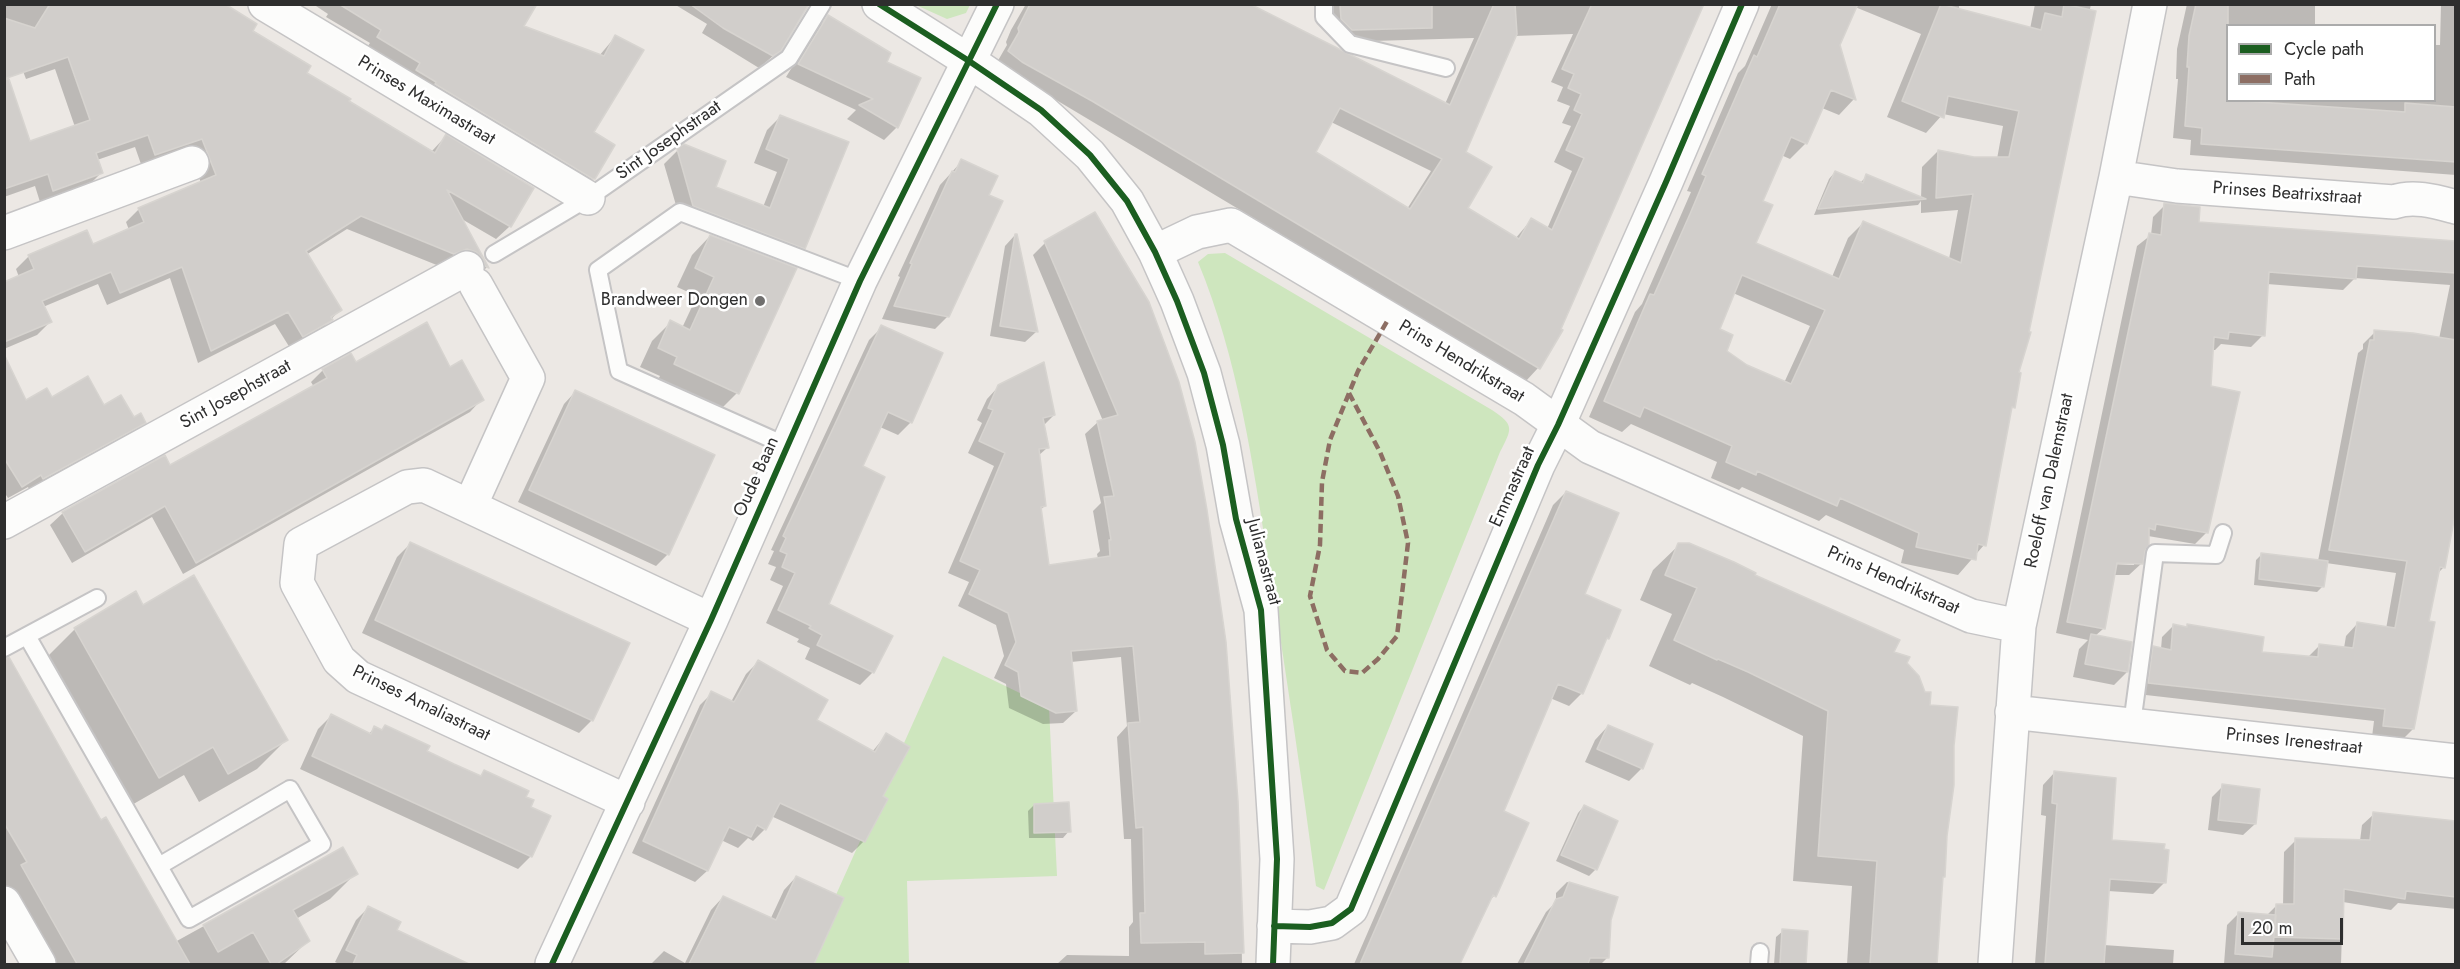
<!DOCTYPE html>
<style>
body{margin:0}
#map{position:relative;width:2460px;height:969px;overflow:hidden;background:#ece8e4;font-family:Jost,sans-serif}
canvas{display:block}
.frame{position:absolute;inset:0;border:6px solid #2e2e2e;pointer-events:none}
.legend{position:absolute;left:2226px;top:24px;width:210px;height:78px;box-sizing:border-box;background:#fff;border:2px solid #ababab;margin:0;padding:8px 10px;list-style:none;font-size:18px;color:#2e2e2e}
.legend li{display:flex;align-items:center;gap:12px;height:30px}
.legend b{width:30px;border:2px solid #ababab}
.scale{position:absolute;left:2241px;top:918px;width:102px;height:27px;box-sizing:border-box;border:3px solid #2e2e2e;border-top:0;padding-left:8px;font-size:18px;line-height:21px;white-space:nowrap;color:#2e2e2e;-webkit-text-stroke:4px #fff;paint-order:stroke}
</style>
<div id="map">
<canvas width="2460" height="969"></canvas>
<div class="frame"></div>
<ul class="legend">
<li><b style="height:8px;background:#1b5e20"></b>Cycle path</li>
<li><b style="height:8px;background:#8d6e63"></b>Path</li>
</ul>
<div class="scale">20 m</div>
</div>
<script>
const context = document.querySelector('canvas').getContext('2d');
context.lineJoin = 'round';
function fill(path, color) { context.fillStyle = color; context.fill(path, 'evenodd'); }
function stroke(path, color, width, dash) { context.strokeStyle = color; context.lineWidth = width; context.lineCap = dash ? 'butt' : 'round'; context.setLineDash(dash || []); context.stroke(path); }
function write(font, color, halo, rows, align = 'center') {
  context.font = font + ' Jost,sans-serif'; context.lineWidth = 5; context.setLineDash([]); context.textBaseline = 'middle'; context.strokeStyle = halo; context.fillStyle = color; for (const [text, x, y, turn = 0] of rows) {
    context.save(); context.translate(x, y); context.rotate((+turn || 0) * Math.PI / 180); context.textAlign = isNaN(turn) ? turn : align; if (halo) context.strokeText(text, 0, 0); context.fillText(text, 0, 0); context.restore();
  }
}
fill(new Path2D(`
 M916,5H970L966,13L947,19Z
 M1225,253L1492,410C1515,425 1512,429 1500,452L1324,890L1316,886C1302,779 1286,673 1269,566C1253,464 1238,358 1198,262L1208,254Z
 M943,656L1049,707L1057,876L907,881L909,964H805Z`), '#cee6be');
fill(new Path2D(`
 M4,4H206L251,31L305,73L347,102L431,152L446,136L532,188L509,227L496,239L460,218L487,267L474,280L347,229L306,255L340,310L318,333L290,348L275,324L198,363L170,278L107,305L98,284L43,307L50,322L37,335L4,349V283L19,277L16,269L29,256L92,246L129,230L126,222L139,209L201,183L189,151L142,167L135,147L97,160L101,173L88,186L40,202L35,186L4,197V109L29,143L75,127L55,69L26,79L18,58L4,53Z
 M313,4H535L522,27L599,56L615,37L592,133L594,178L581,190L365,50L370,43L326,17L328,14Z
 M674,4H808L780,50L759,68L702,33L707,24Z
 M1026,4H1247L1445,104L1474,38L1339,42L1327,4H1615L1561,331L1538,368L1526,381L996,64L1007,45L1006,42L1011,30ZM1573,34L1551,82L1563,87L1557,101L1570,106L1562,123L1571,126L1554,162L1572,171L1547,229L1531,220L1515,239L1466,209L1464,152L1514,36ZM1331,122L1431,171L1407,209L1314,153Z
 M1772,4H1959V12L2030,29L2035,4H2091L2017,373L2013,407L2010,410L1984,545L1958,575L1901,563L1904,550L1826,515L1819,521L1742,487L1739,490L1711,478L1717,462L1631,424L1622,432L1589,417L1635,312L1642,304L1674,231L1691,192L1687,191L1738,73L1745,66ZM1855,7L1921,34L1887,117L1926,133L1943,114L2003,126L1997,159H1974L1938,151L1922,167L1921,199L1867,176L1860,183L1835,172L1829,179L1814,215L1918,205L1921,201V213L1958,210L1949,259L1864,222L1848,238L1832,277L1754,244L1761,202L1781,155L1790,159L1806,143L1822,108L1839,115L1854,99L1839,45ZM1733,293L1810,326L1784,383L1746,367L1725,352L1719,330Z
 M2187,4H2315V26H2228V100H2434V45H2440L2441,4H2456V175L2190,155L2191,140L2173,138L2178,79H2176L2177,49Z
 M828,17L885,63L897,127L884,140L847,119L856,110L786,77L815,30Z
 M780,117L847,143L804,248L791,261L680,219L664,164L678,150L714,188L763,207L777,172L754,163L767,130Z
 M962,161L987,196L948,316L935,329L882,319L900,277L898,276L940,185Z
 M2165,205L2198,223L2456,243V503L2444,567L2437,574L2427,622L2413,729L2401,741L2372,737L2374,721L2137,694L2142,660L2154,648L2161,649L2162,637L2174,625L2261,653L2307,658L2320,645L2344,648L2346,636L2357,624L2386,629L2396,573L2326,563L2323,586L2317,592L2254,585L2256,560L2262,554L2318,561L2358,353L2363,349V344L2375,332L2439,339L2450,285L2355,278L2343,290L2267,284L2263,335L2251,347L2221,344L2215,350H2212L2207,532L2195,544L2148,536L2142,563L2129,575H2114L2103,629L2095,636L2127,672L2114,685L2073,677L2079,649L2088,640L2056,633L2137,246L2151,235L2153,217ZM2110,561L2134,562V565L2110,564Z
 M1094,214L1241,890L1242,964H1057L1067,955L1129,956V927L1133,922L1131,839H1124L1117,737L1127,726L1121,657L1071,662L1076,711L1063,723L1043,724L1009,708L1006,684L994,678L1004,656L996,625L958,606L969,582L948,573L994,466L968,453L982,423L977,420L987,399L999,386L1054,415L1043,426L1047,448L1038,456L1045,506L1040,510L1047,567L1098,559L1097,554L1100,551L1093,511L1101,503L1085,434L1098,422L1103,421L1033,255L1045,243Z
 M1015,235L1036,332L1025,342L990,336L1005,246Z
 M710,236L737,393L719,411L656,383L660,376L640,367L652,341L671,322L682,328L697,296L677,287L692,255Z
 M882,327L911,422L898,435L880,427L861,467L827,604L873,672L860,685L805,659L810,648L797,642L799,639L766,623L783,586L770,580L776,567L768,564L774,551L771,550L869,340Z
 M4,357L25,402L51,399L103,407L145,422L132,435L30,491L28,487L8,498L4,492Z
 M356,364L450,369L482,399L470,412L183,574L152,517L72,563L50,525L63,513L170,468L314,387L311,382L323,370Z
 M575,392L668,554L656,566L518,502L564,404Z
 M1566,492L1583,595L1582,693L1569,706L1550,698L1502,812L1494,896L1488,902L1458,964H1354L1553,505Z
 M410,544L592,720L579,733L362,633L397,557Z
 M1679,545L1753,576L1892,653L1906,663L1928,707L1945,836L1944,876L1941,879L1935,964H1847L1852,886L1793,881L1803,736L1723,697L1692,683L1690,685L1649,666L1672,614L1640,600L1653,570Z
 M143,607L286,740L257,769L199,802L184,775L130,806L46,658L75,629Z
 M758,662L815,720L872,752L886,735L881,797L864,841L852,853L771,816L765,829L753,841L748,838L738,848L721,840L707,871L695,882L632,853L700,705L712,693L731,702L746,674Z
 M4,668L175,942L343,849L356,873L330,899L296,919L308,941L284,964H37L4,908Z
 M331,716L368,735L374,728L381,731L385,727L425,752L479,777L484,772L524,797L529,807L531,856L518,869L300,769L318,729Z
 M1608,726L1642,768L1629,781L1585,762L1595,740Z
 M2054,773L2110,841L2165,882L2153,894L2108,891L2104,945L2174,950L2173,964H2035L2046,816L2041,815L2043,785Z
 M2223,786L2255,824L2243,835L2208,830L2212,797Z
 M1034,805L1069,831L1063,838H1029L1028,811Z
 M1584,806L1616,822L1596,869L1589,876L1556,861L1578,813Z
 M2374,814L2456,823V909L2398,903L2391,910L2343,902L2341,964H2224L2227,925L2239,913L2267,915L2277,905H2283L2284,852L2296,840L2360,841L2362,825Z
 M796,877L813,955L803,964H651L664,951L685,963L711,910L723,897L770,920L784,890Z
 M1567,882L1616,898L1610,920L1608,957L1601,964H1517L1546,912L1556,902V893Z
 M368,908L395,930L466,964H339L335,962L356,920Z
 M1783,931L1807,932L1805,964H1774L1776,937Z`), '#0003');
const building = new Path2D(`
 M50,4H225L257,24L253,31L311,66L307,73L351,99L349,101L435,153L446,134L534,188L511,227L447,190L489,268L485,266L483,259L476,252L467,249L454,254L361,216L306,251L342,310L331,317L333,320L303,337L288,312L211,351L182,267L120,293L111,272L77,286L42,301L52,322L4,342V282L34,269L28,255L87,230L93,244L144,222L138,208L216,175L202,139L155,155L148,135L96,153L103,173L53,191L48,174L4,189V80L9,79L30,141L90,120L68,57L4,79V18L35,28Z
 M339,4H537L524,26L604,56L615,35L644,50L594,132L615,145L595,179H593L435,84L436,82L416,70L420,63L377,37L381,30Z
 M690,4H809L781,51L773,56L723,28Z
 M1030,4H1250L1450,105L1494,4H1515L1517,34L1466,152L1492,167L1468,208L1519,239L1531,218L1552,230L1584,158L1566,150L1582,114L1574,110L1581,94L1568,88L1574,74L1562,69L1592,4H1704L1561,329L1563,330L1540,369L1092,101L1022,62L1008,51L1019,32L1018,28ZM1340,108L1442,159L1410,209L1316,152Z
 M1340,4H1432V28L1352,30L1341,19Z
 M1780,4H1858L1840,45L1856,100L1831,90L1807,144L1791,137L1763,201L1773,205L1756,243L1839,279L1863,221L1961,263L1973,194L1936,198L1938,150L1974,157H2009L2019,111L1948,96L1944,118L1902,101L1941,4L2041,30L2045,13L2062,17L2064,4L2096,11L2029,332H2031L2019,372L2021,373L2015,408L2012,407L1986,546L1978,544L1976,560L1916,547L1919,533L1840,498L1837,506L1757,471L1756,475L1726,462L1732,446L1644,407L1640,417L1604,401L1650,294L1654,295L1690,214L1706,176L1702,174L1754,55L1757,57ZM1742,275L1825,310L1791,384L1747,365L1727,351L1733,335L1720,329Z
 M2196,4H2228V100L2405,112V103L2456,107V162L2201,144L2202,128L2185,126L2189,67H2187L2189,36Z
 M828,15L891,53L887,62L921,78L898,128L859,105L873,99L798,64Z
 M780,115L849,142L805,249L693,206L677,149L684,144L726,161L716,187L770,208L789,159L766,149Z
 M961,159L998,176L989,195L1003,201L949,317L894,306L912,264L910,263L952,171L955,172Z
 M1835,171L1863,183L1866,174L1926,199L1818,209Z
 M2164,203L2200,207L2199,222L2456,241V273L2357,266L2356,279L2269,272L2265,336L2229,332L2228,339L2214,337L2211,386L2240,392L2208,533L2156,524L2155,530L2149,528V545L2145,551L2143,564L2117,563L2105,629L2067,622L2149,233L2161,235Z
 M1095,212L1149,302L1179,382L1195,442L1207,510L1226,642L1238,801L1244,953L1205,954V942L1141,943L1140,913H1145L1143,827L1136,828L1128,723L1140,722L1133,646L1071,651L1077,711L1056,713L1021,696L1018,672L1005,665L1016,642L1008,613L969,594L980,570L960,561L1005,453L979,441L993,410L988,408L998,385L1044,362L1055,415L1043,418L1049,448L1039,449L1046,506L1041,507L1049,565L1110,556L1109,540H1111L1104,497L1114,496L1097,421L1118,415L1044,241Z
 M1015,234H1017L1038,332L1000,326Z
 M710,235L797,268L739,394L674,364L677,357L658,348L670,320L690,330L714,277L695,268Z
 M427,322L450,367L462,360L484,400L196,563L165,506L85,552L62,512L165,455L170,465L327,378L322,369L351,353L356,362Z
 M881,325L943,353L912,423L888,412L863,466L885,477L829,604L893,636L874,673L817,645L822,635L809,628L811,626L778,610L795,573L782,567L787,554L780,551L786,538L783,536Z
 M2374,330L2413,333L2456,340V510L2445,568L2440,567L2429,621L2435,622L2414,729L2383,726L2385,709L2148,683L2153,646L2171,650L2173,624L2187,627V624L2264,637L2262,652L2318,657L2319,644L2353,648L2357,622L2395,628L2407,561L2329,550L2370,340H2374Z
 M4,354L26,400L47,388L52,397L88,376L104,405L121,395L134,417L141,413L146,423L43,479L41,475L22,487L4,458Z
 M575,390L715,455L669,555L529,490Z
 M1566,491L1619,513L1585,594L1621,610L1609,639L1607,638L1583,694L1558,684L1504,811L1529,823L1496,897L1493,895L1460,964H1360Z
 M410,542L630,643L593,721L375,620Z
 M1678,543H1689L1734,562L1756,573L1755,575L1900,640L1894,652L1910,657L1907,663L1919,676L1925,692H1931L1930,705L1958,707L1954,746V785L1947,836L1945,877H1943L1937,964H1870L1877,861L1818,856L1828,711L1748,672L1718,659L1717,660L1674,640L1697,588L1665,575Z
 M2261,553L2328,561L2324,587L2259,579Z
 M194,575L288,740L228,774L213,747L159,778L74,628L136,591L143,605Z
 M2091,634L2132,642L2128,672L2085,664Z
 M9,657L101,820L106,817L190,964H77L21,865L27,862L4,823V658Z
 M758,660L828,700L817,720L875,752L886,733L910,747L883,796L888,799L865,842L780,803L766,830L757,825L751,837L729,827L708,871L643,841L711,691L734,702Z
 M331,714L371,734L374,726L382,730L385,725L430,746L427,751L454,764L481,776L484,770L529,791L526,797L534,800L531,807L551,816L532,857L312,756Z
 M1608,725L1653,744L1643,769L1597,749Z
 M2054,771L2116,778L2112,840L2165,844L2164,849L2169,850L2166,883L2110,879L2104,964H2045L2057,804L2052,803Z
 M2222,784L2260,789L2256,824L2218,820Z
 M1069,802L1071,832L1034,833V804Z
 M1584,805L1618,821L1597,870L1561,855Z
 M2373,812L2456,821V897L2406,891L2405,899L2344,889L2343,939L2274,937L2276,904H2294L2295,838L2370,840Z
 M343,847L358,874L293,910L310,941L277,964H271L253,932L218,952L203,925Z
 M796,876L844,898L814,964H689L723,896L776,920Z
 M1569,882L1618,897L1611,920L1609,958H1590L1588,964H1524L1556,899L1563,897Z
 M368,906L401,922L397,930L469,964H353L357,955L346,950Z
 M2238,912L2276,915L2272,957L2235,954Z
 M1782,929L1808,931L1806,964H1780Z`);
fill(building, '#d1cecb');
stroke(building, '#d7d4d0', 1.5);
const service = new Path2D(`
 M1324,4V17L1350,44L1446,68
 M494,254L588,198L789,58L822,4
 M787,446L619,371L598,270L680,212L860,281
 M27,636L189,919L322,844L290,789L159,866
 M4,648L97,598
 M2132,724L2155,553L2216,555L2223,533
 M1759,964L1760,952`);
const minor = new Path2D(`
 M265,4L588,198
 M879,4L969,61L1041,110L1090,155L1127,201L1155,252L1177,301L1204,373L1223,445L1236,519L1261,610L1277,859L1273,964
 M2116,177L2177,186L2394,202C2414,195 2437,202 2456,207
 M4,233L192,163
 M1155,252L1197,232L1231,225L1524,399L1590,447L1971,616L2019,626
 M470,506L528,378L476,285
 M4,522L467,268
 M2012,712L2456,761
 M628,802L358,677L339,660L297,583L301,544L407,487L424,485L711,620
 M1274,926L1310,927L1332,923L1351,909L1538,465L1558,425L1666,182L1742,4
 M552,964L711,620L860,281L997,4
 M1995,964L2019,626L2116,177L2150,4`);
const tertiary = new Path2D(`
 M4,903L39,964`);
stroke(service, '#c5c4c5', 20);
stroke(minor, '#c5c4c5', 36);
stroke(tertiary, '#c5c4c5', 36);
stroke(service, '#fcfcfb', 16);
stroke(minor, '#fcfcfb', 33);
stroke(tertiary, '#fcfcfb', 33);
stroke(new Path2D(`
 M1349,393L1380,452L1398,496L1408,543L1397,636L1378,659L1362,673L1345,671L1327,650L1310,596L1320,545L1322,482L1330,440L1358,371L1389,318`), '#8d6e63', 4.5, [9, 4.5]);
stroke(new Path2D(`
 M879,4L969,61L1041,110L1090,155L1127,201L1155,252L1177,301L1204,373L1223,445L1236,519L1261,610L1277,859L1273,964
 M1274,926L1310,927L1332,923L1351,909L1538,465L1558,425L1666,182L1742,4
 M552,964L711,620L860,281L997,4`), '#1b5e20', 6);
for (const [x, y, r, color] of [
 [760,301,6,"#706f6e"]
]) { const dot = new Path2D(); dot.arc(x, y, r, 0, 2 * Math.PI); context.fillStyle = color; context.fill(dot); stroke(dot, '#fff', 2); }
write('18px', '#2e2e2e', '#fff', [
 ["Prinses Maximastraat",426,101,31],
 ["Sint Josephstraat",669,141,-35],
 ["Prinses Beatrixstraat",2287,194,4],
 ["Prins Hendrikstraat",1461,362,31],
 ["Sint Josephstraat",236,395,-29],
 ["Oude Baan",757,477,-66],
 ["Roeloff van Dalemstraat",2050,481,-78],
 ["Emmastraat",1513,487,-66],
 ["Julianastraat",1263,562,75],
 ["Prins Hendrikstraat",1893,581,24],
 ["Prinses Amaliastraat",421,704,26],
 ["Prinses Irenestraat",2294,742,6]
]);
write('18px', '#2e2e2e', '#fff', [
 ["Brandweer Dongen",748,301]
], 'right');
</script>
